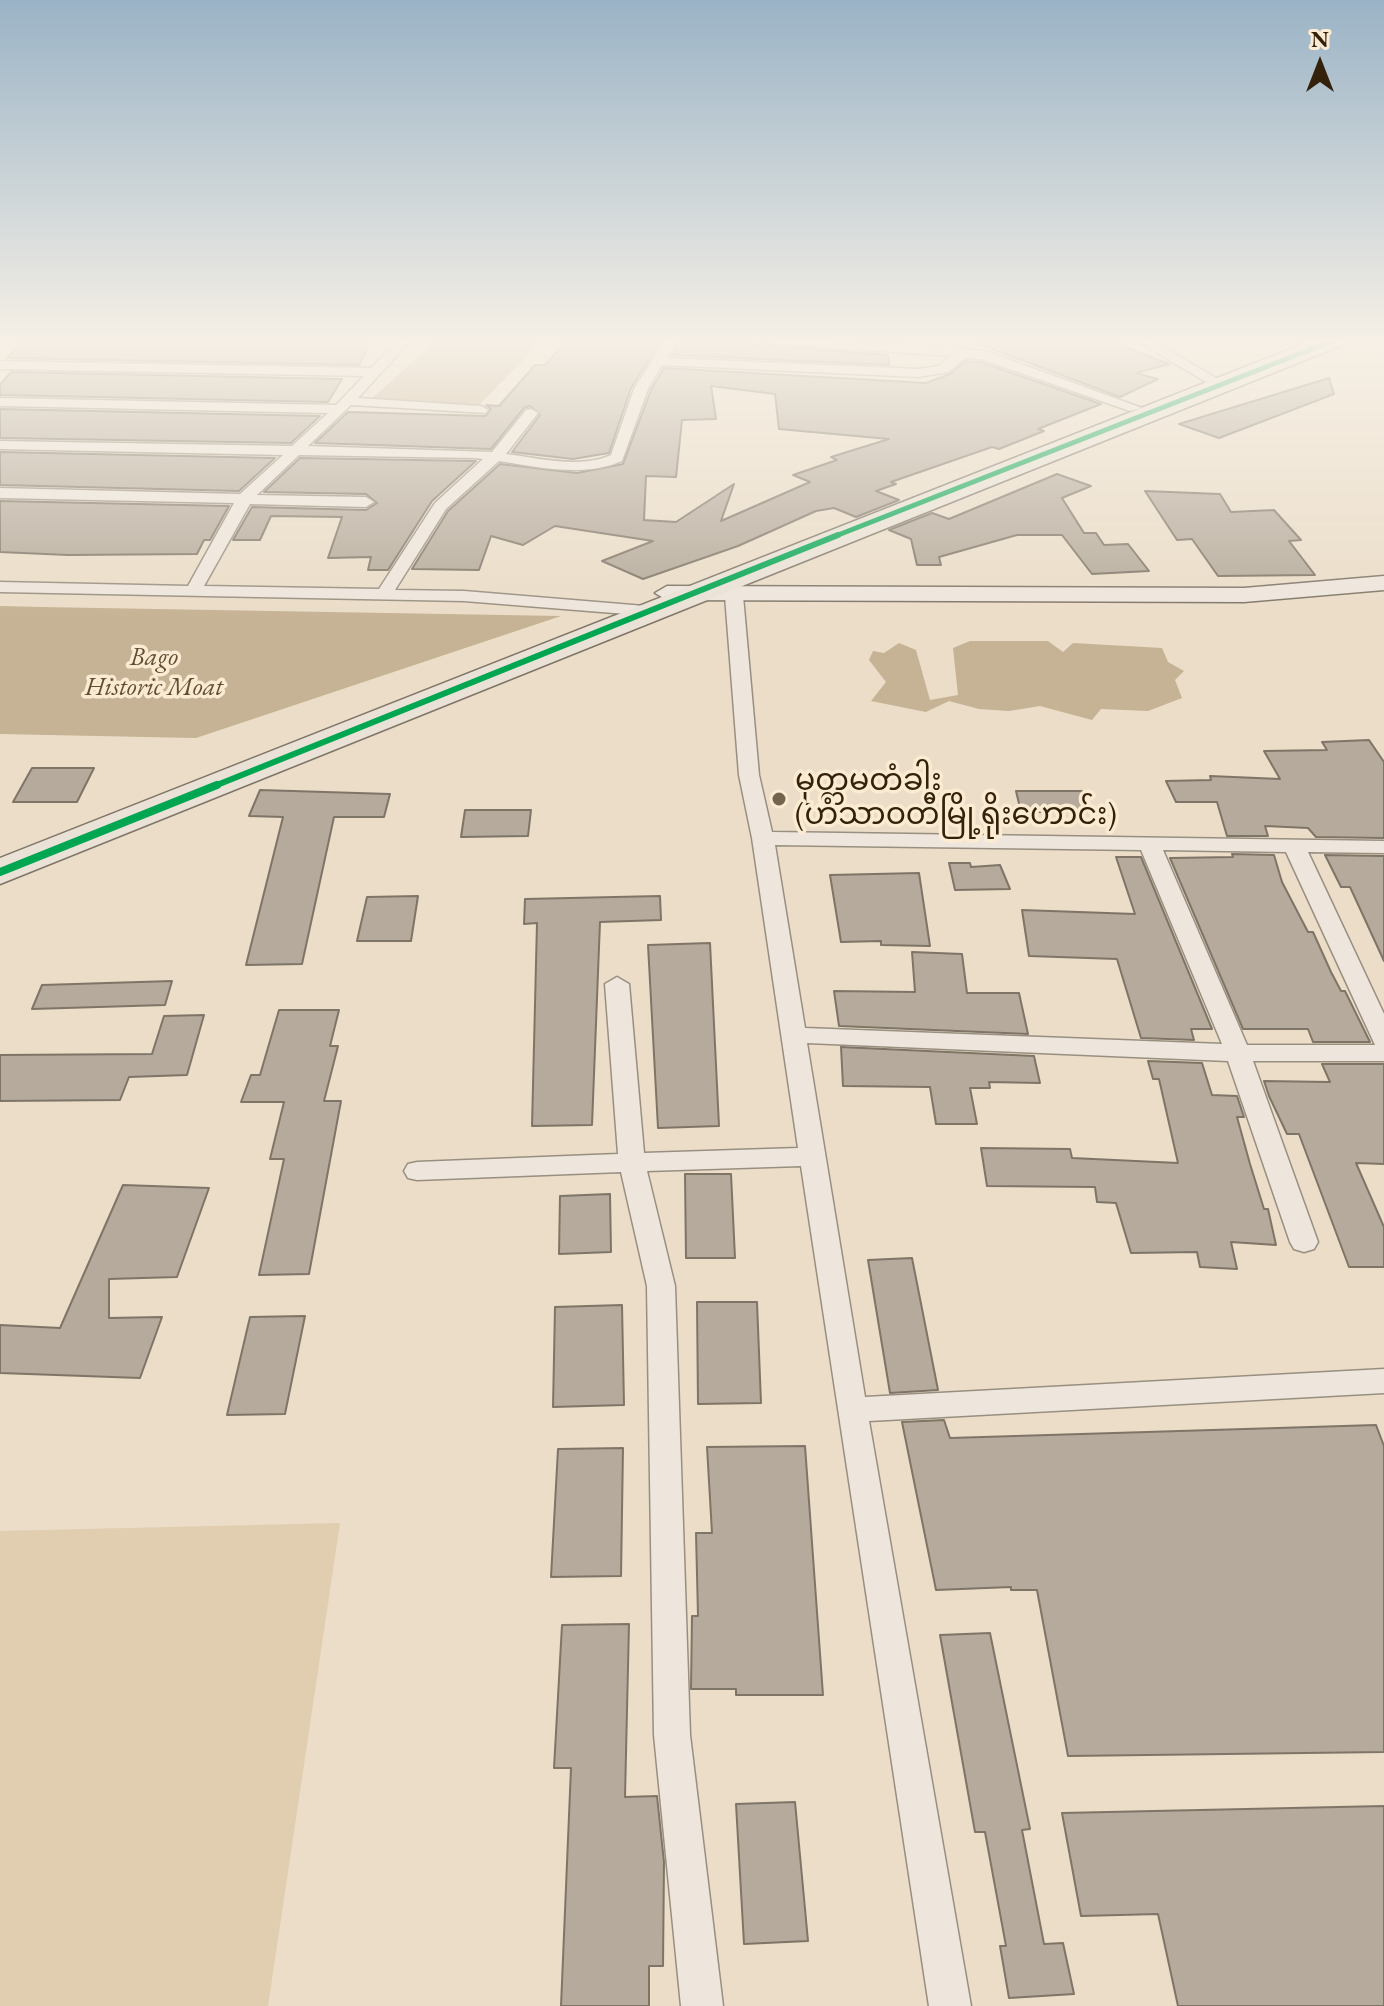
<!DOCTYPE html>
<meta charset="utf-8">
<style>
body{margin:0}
#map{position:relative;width:1384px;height:2006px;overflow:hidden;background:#ebddc8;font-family:"EB Garamond",serif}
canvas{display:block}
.north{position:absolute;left:1280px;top:24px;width:80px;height:80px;-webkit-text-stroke:6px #fbebd2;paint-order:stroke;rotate:0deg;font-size:22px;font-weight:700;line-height:32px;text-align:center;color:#34210b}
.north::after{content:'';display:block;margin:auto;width:28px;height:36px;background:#34210b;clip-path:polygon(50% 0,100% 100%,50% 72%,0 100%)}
</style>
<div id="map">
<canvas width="1384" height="2006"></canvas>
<div class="north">N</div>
</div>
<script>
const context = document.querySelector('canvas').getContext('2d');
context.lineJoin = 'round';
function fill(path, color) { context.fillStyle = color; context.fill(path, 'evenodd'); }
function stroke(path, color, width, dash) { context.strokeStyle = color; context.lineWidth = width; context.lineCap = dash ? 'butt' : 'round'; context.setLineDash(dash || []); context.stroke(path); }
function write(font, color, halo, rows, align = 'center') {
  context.font = font + ' "EB Garamond","Noto Sans Myanmar",serif'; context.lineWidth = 7; context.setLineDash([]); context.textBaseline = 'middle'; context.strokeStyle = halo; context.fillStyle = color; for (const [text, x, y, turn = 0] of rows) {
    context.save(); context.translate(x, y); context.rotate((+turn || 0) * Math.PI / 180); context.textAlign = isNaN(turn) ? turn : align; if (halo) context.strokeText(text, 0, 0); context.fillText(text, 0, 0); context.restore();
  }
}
fill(new Path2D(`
 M340,1523L268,2006H0V1531Z`), '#e1cdb0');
fill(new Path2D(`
 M438,339H544L479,405L368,402Z
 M0,606L42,607L561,616L196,738L0,734Z
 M970,641H1048L1063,652L1073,643L1162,648L1168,662L1184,671L1175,680L1182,698L1148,711L1101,709L1092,720L1040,706L1009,711L979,709L949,701L926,712L871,701L886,682L869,660L873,651L884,653L899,643L916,650L930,700L958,695L953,648Z`), '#c6b294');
const building = new Path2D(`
 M27,339H161L369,344L359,365L7,358Z
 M568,339H662L631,388L609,453L573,459L512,452L540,415L530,406L524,408L491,449L315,443L348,412L486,416L491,409L486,405L499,406L535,365H545Z
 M681,339L888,355L889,365L672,355Z
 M965,339H1104L1169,364L1136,373L1158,379L1120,397Z
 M966,361L980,362L1101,404L1038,429L1044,431L999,449L992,447L891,482L896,484L876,491L899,500L856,517L834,508L816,511L738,546L643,579L602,561L653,541L555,526L523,545L491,536L479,570L412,569L448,511L500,464L577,473L623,464L651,390L664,368L926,383L950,374ZM711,386L775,394L779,429L889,439L831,457L837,460L793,475L810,482L721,521L734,484L676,522L644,520L646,476L676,477L682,420L716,419Z
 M11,372L342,379L328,402L0,395V385Z
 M1329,378L1334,394L1219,438L1179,424Z
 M0,409L320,416L291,443L0,438Z
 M0,452L275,458L239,491L0,485Z
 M300,458L475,461H476L432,501L388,570H368L371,557L328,558L342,517L271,516L260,540H233L252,507L366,510L377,503L366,494L264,492Z
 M1057,474L1091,486L1062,498L1084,533H1096L1104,545L1128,544L1149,571L1092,574L1062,535H1017L939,557L941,565H917L911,539L889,530L932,513L949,519Z
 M1145,491L1220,494L1231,512L1274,510L1301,540L1289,541L1315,575L1218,576L1192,539L1177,540Z
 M0,501L229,506L210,540H204L197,554L68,555L0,552Z
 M1369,740L1384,762V838L1316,837L1308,828L1265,826L1268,836H1227L1217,802H1176L1166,781L1211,780L1210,776L1280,779L1264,751L1327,750L1322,742Z
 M32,768H94L77,802H13Z
 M260,790L390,794L384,817H334L302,964L246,965L283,817L249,816Z
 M1016,791H1082L1089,812H1021Z
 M465,810H531L528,836L461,837Z
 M1232,854L1274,855L1282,882L1308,932H1313L1331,972L1341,991H1345L1370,1042H1313L1308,1029H1243L1170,858L1233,857Z
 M1325,855L1384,856V961L1350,887H1341Z
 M1116,857H1141L1212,1029H1191L1194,1040L1141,1038L1117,959L1029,956L1022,910L1135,914Z
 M949,863H970L971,867L1000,865L1010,889L955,890Z
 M919,873L930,946L881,945V941L841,942L830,875Z
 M418,896L411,941H357L367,897Z
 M660,896L661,920L600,922L592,1125L532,1126L537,923L524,924L525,899Z
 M710,943L719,1126L658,1128L648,945Z
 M912,952L962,954L967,993H1019L1028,1034L839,1026L834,991L915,992Z
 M172,981L165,1005L32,1009L42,985Z
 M279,1010H339L330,1046H338L324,1101H341L309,1274L259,1275L284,1159H270L284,1102H241L251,1075H260Z
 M204,1015L187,1075L129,1077L120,1100L0,1101V1055L152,1054L164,1016Z
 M841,1047L1034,1056L1040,1083L989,1082L990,1088H970L977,1124H936L930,1087L843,1086Z
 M1148,1061L1202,1063L1212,1095L1237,1096L1244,1117H1237L1250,1164L1264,1209H1268L1276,1245L1231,1242L1237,1269L1200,1267L1197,1252L1131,1253L1116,1203L1097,1202L1095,1187L987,1186L981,1148L1070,1149L1072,1158L1178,1163L1159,1079H1153Z
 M1322,1064H1384V1164L1356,1163L1384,1227V1267H1349L1299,1134H1287L1269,1096L1264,1081L1330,1082Z
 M685,1174H731L735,1258H686Z
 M123,1185L209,1188L177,1277L109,1279V1318L162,1317L140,1378L0,1373V1325L60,1328Z
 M610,1194L611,1252L559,1254L560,1196Z
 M912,1258L938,1390L890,1393L868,1260Z
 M697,1302H757L761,1403L698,1404Z
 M622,1305L624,1405L553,1407L555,1307Z
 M305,1316L285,1414L227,1415L250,1317Z
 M944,1420L950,1438L1376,1425L1384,1446V1752L1068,1756L1037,1590H1011V1587L936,1590L902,1422Z
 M805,1446L823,1695H736V1689H691L692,1616H698L696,1533H712L707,1447Z
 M623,1448L621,1576L551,1577L558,1449Z
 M629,1624L625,1797L657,1796L664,1862L663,1966H649V2006H561L571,1768H554L562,1625Z
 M990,1633L1030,1829L1022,1830L1044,1944L1063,1943L1074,1994L1009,1998L1000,1946H1006L985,1832H975L940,1635Z
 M795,1802L808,1941L744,1944L736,1804Z
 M1384,1806V2006H1178L1158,1914L1081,1916L1062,1813Z`);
fill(building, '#b5aa9b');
stroke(building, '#7f7567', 2);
const street = new Path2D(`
 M399,339H412L358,398L481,406L488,410L486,413L351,405L308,446L492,452L526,410L531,409L538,413L506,454C538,458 580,469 611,455L634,389L666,339H678L667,358L918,369L939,366L950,356L765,343L759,339L964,348L988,352L1142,408L1130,411L981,359L965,358L948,372L918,377L662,365L648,389L622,461C584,478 539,467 499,461L446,509L395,590L464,591L657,607V615L651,616L464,601L0,592V582L188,586L234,503L0,498V488L240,494L283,455L0,449V441L292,446L328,413L0,406V398L336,405L364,376L0,369V361L371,368ZM299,455L475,458L483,459L435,503L379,589L204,586L250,504L366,507L374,502L366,497L257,495Z
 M1134,339H1149L1218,379L1206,382Z
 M734,591L743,596L759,775L772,832L1384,841V853L1308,852L1384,1014V1061H1253L1318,1242L1314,1249L1304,1252L1294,1249L1290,1242L1228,1061L807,1043L865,1397L1384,1369V1393L869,1421L971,2006H929L801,1166L647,1171L675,1286L690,1735L723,2006H681L654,1735L647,1286L621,1172L417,1180L408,1178L404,1171L408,1164L417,1162L618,1154L605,984L617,977L629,984L644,1153L798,1148L752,838L739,775L725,596ZM775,845L1141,850L1222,1044L805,1028ZM1163,850L1286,852L1375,1045H1247Z`);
const secondary = new Path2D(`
 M1384,576V590L1244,602L667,600L655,593L667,586L1244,588Z`);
const highway = new Path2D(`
 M1316,339H1349L1345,344L0,884V858Z`);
stroke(street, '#998f80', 3);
stroke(secondary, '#7f7567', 3);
stroke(highway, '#7f7567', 3);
fill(street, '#eee6dc');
fill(secondary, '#eee6dc');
fill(highway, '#eae2d6');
stroke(new Path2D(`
 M833,537L1337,339`), '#00a651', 5);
stroke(new Path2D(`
 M212,787L838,535`), '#00a651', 6);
stroke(new Path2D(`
 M0,872L217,785`), '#00a651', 8);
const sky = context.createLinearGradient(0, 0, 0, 620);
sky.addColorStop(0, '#9ab3c6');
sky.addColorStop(0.55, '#f6f0e6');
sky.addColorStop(1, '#f6f0e600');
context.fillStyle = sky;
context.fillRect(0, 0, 1384, 620);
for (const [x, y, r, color] of [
 [779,799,8,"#74634d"]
]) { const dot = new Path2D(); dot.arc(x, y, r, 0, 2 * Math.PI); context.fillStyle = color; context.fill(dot); stroke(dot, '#fbebd2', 3); }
write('italic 26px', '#624d33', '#fbebd2', [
 ["Bago",154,658],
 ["Historic Moat",154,688]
]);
write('30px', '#34210b', '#fbebd2', [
 ["မုတ္တမတံခါး",795,782],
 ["(ဟံသာဝတီမြို့ရိုးဟောင်း)",795,816]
], 'left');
</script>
